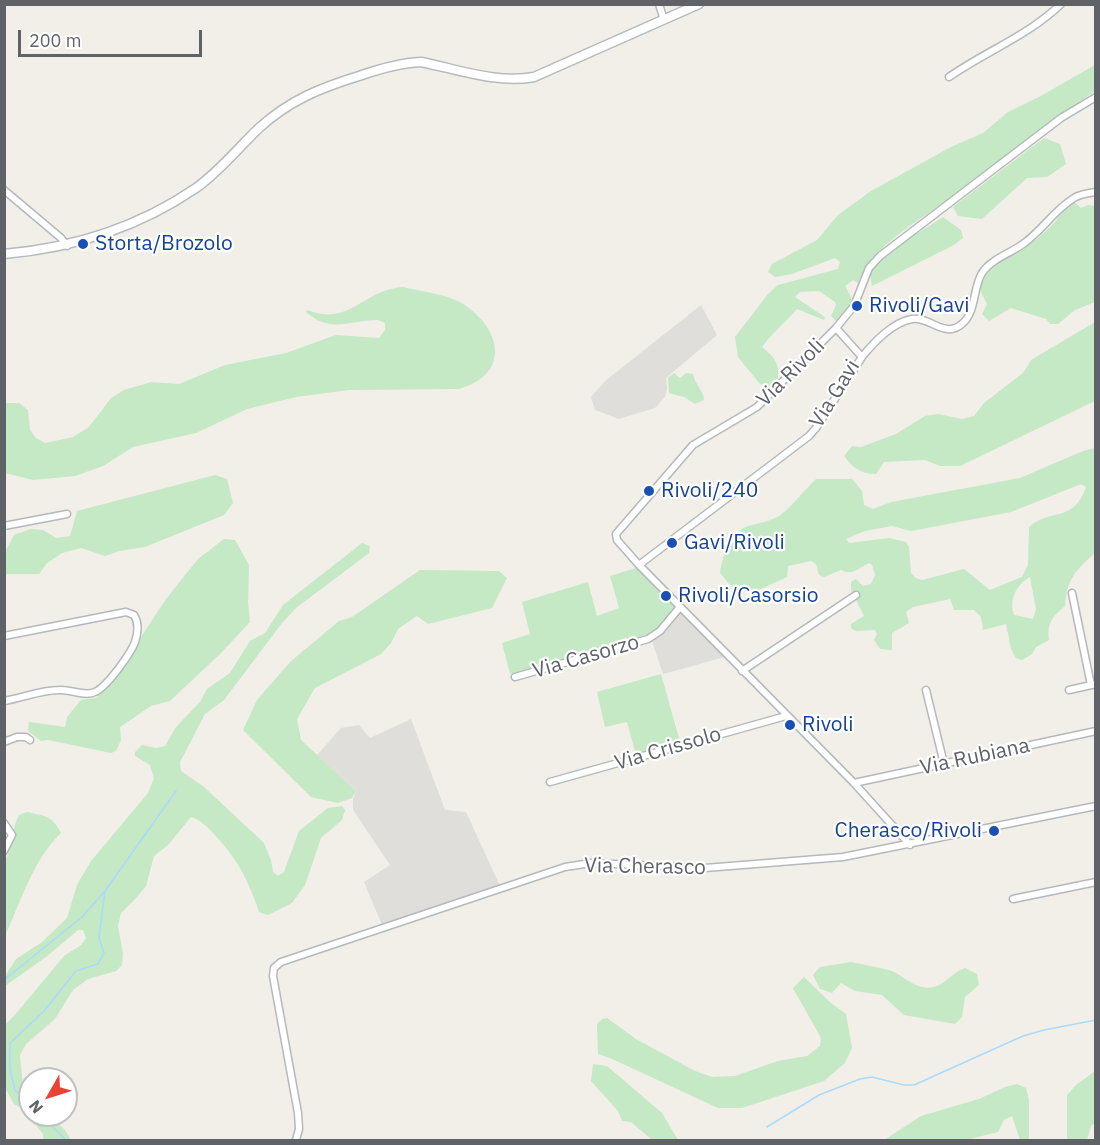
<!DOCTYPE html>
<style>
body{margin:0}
#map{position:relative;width:1100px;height:1145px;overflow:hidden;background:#f1efe8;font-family:"IBM Plex Sans",sans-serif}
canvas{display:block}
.frame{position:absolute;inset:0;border:6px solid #5f6368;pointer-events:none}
.north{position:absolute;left:18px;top:1067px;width:60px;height:60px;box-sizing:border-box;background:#fff;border:2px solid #bfc1c3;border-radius:50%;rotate:231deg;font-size:16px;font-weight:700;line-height:24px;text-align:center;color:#5f6368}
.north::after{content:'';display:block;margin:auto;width:21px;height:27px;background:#ea4335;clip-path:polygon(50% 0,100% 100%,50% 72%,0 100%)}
.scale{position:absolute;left:18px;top:30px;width:184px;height:27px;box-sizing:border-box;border:3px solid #5f6368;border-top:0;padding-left:8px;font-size:18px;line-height:21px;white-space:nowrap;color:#5f6368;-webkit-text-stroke:4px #fff;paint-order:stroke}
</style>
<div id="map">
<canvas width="1100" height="1145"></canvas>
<div class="frame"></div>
<div class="north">N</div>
<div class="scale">200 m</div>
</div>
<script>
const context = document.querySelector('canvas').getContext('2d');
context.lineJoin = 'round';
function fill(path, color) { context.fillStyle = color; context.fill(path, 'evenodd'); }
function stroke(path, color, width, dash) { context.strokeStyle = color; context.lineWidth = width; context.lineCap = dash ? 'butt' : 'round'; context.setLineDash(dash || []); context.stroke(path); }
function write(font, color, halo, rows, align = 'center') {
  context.font = font + ' "IBM Plex Sans",sans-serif'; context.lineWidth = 4.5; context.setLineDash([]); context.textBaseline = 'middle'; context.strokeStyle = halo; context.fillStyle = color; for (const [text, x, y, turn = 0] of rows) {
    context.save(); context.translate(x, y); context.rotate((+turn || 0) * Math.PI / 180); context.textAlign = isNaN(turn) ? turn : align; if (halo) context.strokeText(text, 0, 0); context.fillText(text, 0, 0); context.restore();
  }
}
fill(new Path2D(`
 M701,305L717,335L666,378L667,389L665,397L655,408L619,419L595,410L591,397L605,381Z
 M680,611L725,657L663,674L652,641Z
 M411,719L445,810L466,812L500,886L382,925L364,882L390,865L353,810V799L356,791L317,755L341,728L359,725L370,738Z`), '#e0deda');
fill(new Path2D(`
 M1095,65V91C1045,126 996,162 947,200C916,223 873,245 858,283L853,280L845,286L851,297L852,303L837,322L831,316L836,305L835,302L819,291L800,292L795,297L825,317L824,320L797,309C786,322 772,333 762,347C773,356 780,363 778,378L769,386L760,384L738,357L735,337L768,294L778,285L838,269L840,262L835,258L792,274L775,277L768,272L772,264L817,240L838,215L871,191L951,147L983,133L1008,112L1039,97Z
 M1044,138L1060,144L1066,164L1047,177L1027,178L982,219L958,216L953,207Z
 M1073,201L1081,208L1088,205L1095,206V302L1075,310L1058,324H1050L1046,319L1011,308L989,321L982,314L987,304L980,290L985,272L991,266L1029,242L1037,239L1056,221L1063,208Z
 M943,217L961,230L963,238L954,245L872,286C871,280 869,273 872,268C881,253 927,228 943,217Z
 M403,287C423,292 450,294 466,306C504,333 508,375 459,389L349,390L296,397L247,409L196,433L133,447L103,466L75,476L33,480L5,473V403H19L28,410L30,430L36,438L45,443L73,437L89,427L111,398L124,390L151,382L179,384L225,365L286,353L336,335L379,338L385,330V323L378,320C348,320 331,334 306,312L307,310C351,327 361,290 403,287Z
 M1095,322V401L960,466H940L925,460L884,462L876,474C861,474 853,468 844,456L852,446L861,447L896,434L925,416L938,414L962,419L974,416L984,403L1023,373L1031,360Z
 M674,373L680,378L686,373L693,374C695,385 704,391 704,400L695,404L684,397L669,393L668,378Z
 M1095,448V553C1075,571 1067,579 1065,606C1052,617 1047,623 1049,640L1036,647L1032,654L1022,660L1016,658L1011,649L1006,624L983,630L981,617L974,610H954L950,599L913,607L906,612L909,623L892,633V650L880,649L874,640L877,634L875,630L856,631L851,628V624L864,616L851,590V582L856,579L863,586L871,584L875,575L872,565L869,563C858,568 854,576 841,570L824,577L819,575L816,564L811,561L788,566L787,577L750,594L729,584L720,573C722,557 731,531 748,526C759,523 774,521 783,513C795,503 805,489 816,479H852L862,491L864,505L873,509L891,502L1020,478L1083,451ZM1081,484L1086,487C1074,523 1050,508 1029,527L1028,565L1022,577L990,590L964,569L922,580L916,578L911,573L909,547L906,542L889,538L849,543L846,539L865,531L892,526L911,531L1011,512ZM1030,577L1036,609L1033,619L1014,615C1009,599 1016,585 1030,577Z
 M215,475L227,479L233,503L224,515L145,547L119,551L105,556L81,548L62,553L47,563L39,574H5V552L14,535L31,529L43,530L56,538L70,536L77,511Z
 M224,539L235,540L249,565L248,602L250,622L220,654L170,701L151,706L120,727L121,740L116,751L111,753L48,740L41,741L28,731L29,722L65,727L67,717L81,700L96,698L110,684L166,599L198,559Z
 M362,543L370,546L369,553L296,608L282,623L224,700L205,714L180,762L181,771L204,787L264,843L271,860L273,872L278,876L284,872L299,831L328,808L342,806L345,810L342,820L321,838L305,885L292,903L268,915L259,912C254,897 248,882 240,868C233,855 205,819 191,817L168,845L154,856L146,886L137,897L121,913L118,926L123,954L122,965L116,971L88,979L73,990L55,1019L26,1044L20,1055L23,1088L30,1096V1115H50L65,1130L71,1140H44L43,1134L23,1109L14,1104L5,1088V1025L14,1016L64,956L81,945L86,938L83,930H78L46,957L5,986V976L16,959L42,942L67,918L77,885L91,861L148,793L154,778L150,765L135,756V752L142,745L156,748L165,746L176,727L200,702L207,689L230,673L250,641L265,633L283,605Z
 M639,567L675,607L653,633L510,674L502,643L530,634L522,602L588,582L597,616L619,608L610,576Z
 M420,570L499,571L507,578L492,608L428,624L417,616L398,629L391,643L381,654L315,688L297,719L301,740L356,791L352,798L338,803L311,797L243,730L257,700L290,662L339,621L352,617Z
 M661,674L680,742L636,755L627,722L605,727L597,692Z
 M27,812C45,816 52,815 61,833C34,858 20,903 5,936V861L12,844L15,824L19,815Z
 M851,962C864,965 877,967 889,970C906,976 917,993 937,986C947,982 953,972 965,968L977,974L979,985L965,997L962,1017L955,1024L904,1015L882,995L855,991L841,983L832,993L820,989L813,975L820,967Z
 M804,977L831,1003L846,1014L852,1048L845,1063L824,1081L742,1108H718L610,1058L598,1054L597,1024L602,1019L607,1018L636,1039L695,1071L712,1077L735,1076L778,1061L807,1056L820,1046L821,1038L793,988Z
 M593,1064L607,1066L662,1113L678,1140H652L631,1122L622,1121L618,1111L591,1081Z
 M1095,1071V1123L1091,1126L1087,1140H1067V1095L1076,1085Z
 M1017,1084L1026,1088L1029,1100V1140H1020L1012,1116L1004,1120L998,1132L966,1140H884L921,1116L979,1099L1005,1087Z`), '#c5e8c5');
stroke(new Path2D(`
 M4,980L82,917L105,891L176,791
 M30,1105L15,1090L10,1069V1043L44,1011L76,971L98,964L104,953L99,938L105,891
 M41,1115L66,1140
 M767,1127L819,1095L860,1079L872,1077L904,1085H914L1023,1036L1044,1030L1096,1020`), '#aadaff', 1.5);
const minor = new Path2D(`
 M659,4L664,20
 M949,77C986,51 1028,36 1061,4
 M4,190L61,238L67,246
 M862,357C873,343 893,322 912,319C930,316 945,340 963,323C976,311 973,288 982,273C991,259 1011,253 1023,244C1042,231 1054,210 1074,198C1080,194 1088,193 1096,192
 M4,526L67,514
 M639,565L809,436L816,428L862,357L836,328
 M1072,593L1091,685
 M4,636L126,612L134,615C139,623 138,633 135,642C131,653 107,687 95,692C85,697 70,689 59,690C41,690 22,698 4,701
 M742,671L856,595
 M515,677L648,639L660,631L680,607
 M926,690L944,764
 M1069,690L1096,684
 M4,742L17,737H26L30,740
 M550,782L786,716
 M854,783L1096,731
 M4,823L12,835L4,851
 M910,845L854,783L639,565L617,540L616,534L693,445L757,407L836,328L854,306L869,268L880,256L1061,118L1096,97
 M1013,899L1096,882
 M296,1140L299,1129L298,1113L273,976L274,968L281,962L565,867L591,863L705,868L843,857L1096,806`);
const secondary = new Path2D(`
 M4,254C73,248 139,227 196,188C220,171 238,148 259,128C290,100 320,88 359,76C379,69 399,63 421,62C457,69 497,84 534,77L699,4`);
stroke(minor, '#b5b8bc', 9);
stroke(secondary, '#b6babf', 11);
stroke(minor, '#fff', 6);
stroke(secondary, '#fff', 8);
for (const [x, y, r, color] of [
 [83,244,6,"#1a4fb4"],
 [857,306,6,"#1a4fb4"],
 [649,491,6,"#1a4fb4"],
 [672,543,6,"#1a4fb4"],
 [666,596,6,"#1a4fb4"],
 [790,725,6,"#1a4fb4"],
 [994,831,6,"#1a4fb4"]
]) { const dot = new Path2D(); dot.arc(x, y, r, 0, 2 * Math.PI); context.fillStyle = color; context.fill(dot); stroke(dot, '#fff', 2); }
write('21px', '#164399', '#fff', [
 ["Storta/Brozolo",95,244],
 ["Rivoli/Gavi",869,306],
 ["Rivoli/240",661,491],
 ["Gavi/Rivoli",684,543],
 ["Rivoli/Casorsio",678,596],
 ["Rivoli",802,725],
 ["Cherasco/Rivoli",982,831,"right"]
], 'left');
write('21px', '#5f6368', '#fff', [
 ["Via Rivoli",791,373,-45],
 ["Via Gavi",835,394,-58],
 ["Via Casorzo",586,657,-16],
 ["Via Crissolo",668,749,-16],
 ["Via Rubiana",975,757,-12],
 ["Via Cherasco",645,867,1]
]);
</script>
